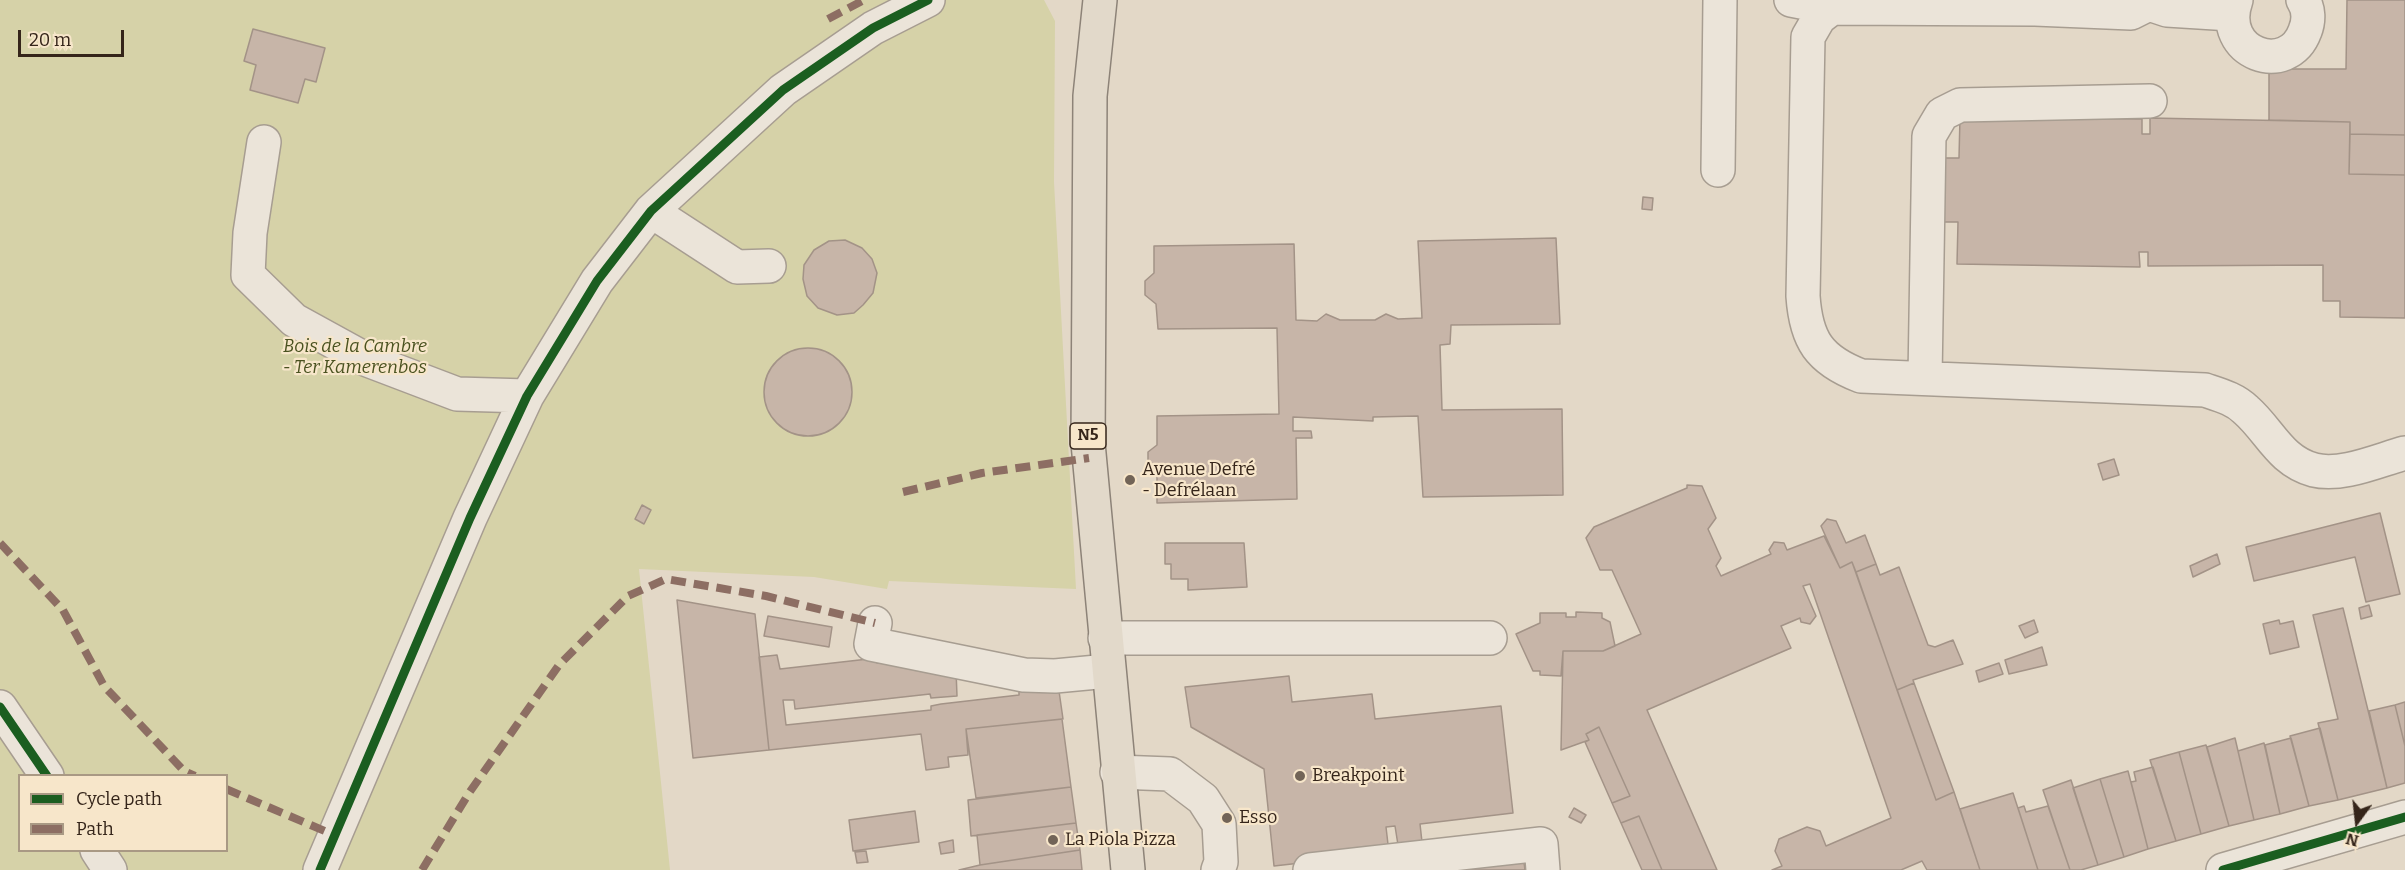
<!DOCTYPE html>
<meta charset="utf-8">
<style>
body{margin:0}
#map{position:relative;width:2405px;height:870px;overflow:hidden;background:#e3d8c7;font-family:Bitter,serif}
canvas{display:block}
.legend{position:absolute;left:18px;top:774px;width:210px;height:78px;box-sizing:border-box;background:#f7e6ca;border:2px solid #a99984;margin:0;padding:8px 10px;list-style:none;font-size:18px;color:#35251a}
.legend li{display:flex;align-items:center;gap:12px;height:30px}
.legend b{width:30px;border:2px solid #a99984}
.north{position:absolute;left:2327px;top:792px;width:60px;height:60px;-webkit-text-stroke:4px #f7e6ca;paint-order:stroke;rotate:195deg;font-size:16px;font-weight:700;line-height:24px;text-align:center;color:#35251a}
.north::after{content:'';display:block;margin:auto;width:21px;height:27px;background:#35251a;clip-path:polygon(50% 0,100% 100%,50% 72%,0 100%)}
.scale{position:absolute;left:18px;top:30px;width:106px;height:27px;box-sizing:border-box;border:3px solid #35251a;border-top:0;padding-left:8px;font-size:18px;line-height:21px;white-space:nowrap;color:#35251a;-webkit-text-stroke:4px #f7e6ca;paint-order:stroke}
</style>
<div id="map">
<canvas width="2405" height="870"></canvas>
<ul class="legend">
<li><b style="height:8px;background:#1b5e20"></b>Cycle path</li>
<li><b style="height:8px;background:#8d6e63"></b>Path</li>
</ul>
<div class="north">N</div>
<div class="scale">20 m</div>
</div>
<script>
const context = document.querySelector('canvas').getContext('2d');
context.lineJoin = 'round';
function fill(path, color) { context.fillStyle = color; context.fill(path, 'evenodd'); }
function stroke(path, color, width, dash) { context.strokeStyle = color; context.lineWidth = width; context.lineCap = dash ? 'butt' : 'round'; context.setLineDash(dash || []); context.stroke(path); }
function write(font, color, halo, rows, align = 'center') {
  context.font = font + ' Bitter,serif'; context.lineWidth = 4.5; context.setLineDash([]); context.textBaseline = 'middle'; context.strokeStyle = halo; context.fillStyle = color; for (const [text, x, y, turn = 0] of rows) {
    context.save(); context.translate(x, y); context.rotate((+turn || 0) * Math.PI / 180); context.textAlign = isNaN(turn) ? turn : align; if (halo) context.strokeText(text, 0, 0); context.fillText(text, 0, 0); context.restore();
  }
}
fill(new Path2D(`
 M0,0H1044L1055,21L1054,182L1076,589L889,581L887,589L814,577L639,569L670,870H0ZM20,776H226V850H20Z`), '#d6d2a8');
const building = new Path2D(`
 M2347,0H2405V135L2350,134V122L2269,120V69H2346Z
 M253,29L325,48L316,82L305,79L298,103L250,90L256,65L244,61Z
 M1960,117L2142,119V134H2150V118L2350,122L2349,174L2405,175V318L2340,317V301H2323V265L2148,266V252H2139L2140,267L1957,264L1958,222H1943L1944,158H1959Z
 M2350,134L2405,135V175L2349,174Z
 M1643,197L1653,198L1652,210L1642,209Z
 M1556,238L1560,324L1451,325L1450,344L1440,345L1442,410L1562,409L1563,495L1423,497L1418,416L1373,417V421L1293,417V431H1311L1312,438H1296L1297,499L1157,503V470L1148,466V452L1157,445V416L1279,414L1277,328L1158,329L1156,304L1145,295V281L1154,273V246L1294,244L1296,320L1317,321L1326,314L1340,320H1375L1386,314L1398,319L1422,318L1418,241Z
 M845,240L862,248L872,259L877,273L873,293L863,305L854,313L837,315L818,308L807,296L803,279L804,265L814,250L829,241Z
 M764 392a44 44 0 1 1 88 0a44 44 0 1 1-88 0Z
 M2114,459L2119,475L2103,480L2098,464Z
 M1687,485L1702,486L1716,518L1708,529L1721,558L1716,566L1721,576L1771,554L1769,550L1774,542L1784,543L1787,550L1824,536L1840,568L1852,562L1936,800L1954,792L1980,870H1927L1922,861L1901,870H1772L1782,866L1775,851L1779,839L1807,827L1820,831L1826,846L1891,818L1810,584L1803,586L1816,616L1810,624L1801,622L1800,618L1781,626L1791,648L1647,710L1717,870H1662L1639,816L1621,823L1612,803L1630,796L1599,727L1586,734L1589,740L1561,750L1563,651H1603L1641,634L1612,570H1600L1586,538L1594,527L1687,488Z
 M642,505L651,510L644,524L635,519Z
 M2380,513L2400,594L2366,602L2355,557L2254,581L2246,547Z
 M1827,519L1836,521L1846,543L1865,535L1876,564L1856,572L1852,562L1840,568L1821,526Z
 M1165,543H1244L1247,587L1188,590V579H1171V564H1165Z
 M2217,554L2220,564L2193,577L2190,566Z
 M1876,564L1880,575L1899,567L1928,645L1935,647L1953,640L1963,664L1913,680L1914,683L1897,690L1856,572Z
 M677,600L755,614L769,750L693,758Z
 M2369,605L2372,616L2361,619L2359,608Z
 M2343,608L2387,788L2338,800L2318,723L2338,719L2313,615Z
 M1576,612L1602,613V618L1610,622L1615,646L1603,651H1563L1561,676L1540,675V671H1533L1516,634L1540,623V613H1566V617H1576Z
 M768,616L832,627L829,647L764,636Z
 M2034,620L2038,632L2025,638L2019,626Z
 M2279,620L2280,624L2293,621L2299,647L2270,654L2263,624Z
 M2042,647L2047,665L2009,674L2005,660Z
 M777,655L780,669L877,658V663L898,661L956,670L957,696L931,698L930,694L795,709L794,700H783L786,725L931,710V706L941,704L1019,695V690L1059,691L1063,719L966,729L968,755L948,757L949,767L926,770L921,734L769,750L759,657Z
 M1999,663L2003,674L1979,682L1976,671Z
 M1289,676L1292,702L1372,694L1375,719L1501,706L1513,813L1420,824L1422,842L1398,845L1395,826L1386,827L1389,853L1274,866L1264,769L1191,727L1185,687Z
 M1914,683L1954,792L1936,800L1897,690Z
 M2405,702V746L2395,705Z
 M2395,705L2405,746V783L2387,788L2369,711Z
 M1062,719L1071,787L976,798L966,729Z
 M1599,727L1630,796L1612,803L1585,742L1589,740L1586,734Z
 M2320,728L2338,800L2309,806L2290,736Z
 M2235,738L2254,820L2229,826L2207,747Z
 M2291,738L2309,806L2280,814L2265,745Z
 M2264,743L2280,814L2254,820L2238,751Z
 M2206,745L2229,826L2201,834L2179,752Z
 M2179,752L2201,834L2176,841L2150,760Z
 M2153,767L2176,841L2148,849L2131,782L2136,781L2134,772Z
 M2128,771L2148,849L2124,857L2100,779Z
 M2100,779L2124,857L2098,865L2073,788Z
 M2071,780L2098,865L2081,870H2070L2043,790Z
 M1071,787L1076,823L971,836L968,800Z
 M2013,793L2038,870H1980L1960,809Z
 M2024,806L2026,812L2048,806L2070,870H2038L2018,808Z
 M1574,808L1586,815L1581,823L1569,817Z
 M915,811L919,842L853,851L849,820Z
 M1639,816L1662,870H1642L1621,823Z
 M1076,823L1080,850L980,865L977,835Z
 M953,840L954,852L941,854L939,843Z
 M1080,850L1082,870H959L980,865Z
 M866,851L868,862L857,863L855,852Z
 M1524,862L1525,870H1447Z`);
fill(building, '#c7b5a8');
stroke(building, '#a39387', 1.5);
const minor = new Path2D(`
 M1791,0L1832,8
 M2151,0L2149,4L2131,13L2035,9L1832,8L1819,18L1808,37L1803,296C1806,340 1819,360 1861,376L2205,390C2220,395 2235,399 2246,410C2270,431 2280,461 2314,470C2342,477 2379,460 2405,453
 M2236,0C2217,54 2288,78 2305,31C2309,21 2309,9 2303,0
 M2149,4L2167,10L2231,14
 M264,142L250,233L248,275L294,320L365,359L457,394L527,396
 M1718,170L1720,0
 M651,211L737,267L769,266
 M1925,378L1929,136L1942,114L1960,105L2150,101
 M875,623L871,644L1024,675L1055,676L1108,671
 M1105,638H1490
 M0,707L47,776
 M1117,772L1170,774L1203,799L1219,824L1221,862L1218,870
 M97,850L110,870
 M320,870L470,518L527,396L597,281L651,211L783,90L873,28L928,0
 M1310,870L1541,844L1543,870
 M2223,870L2405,817`);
const major = new Path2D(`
 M1100,0L1090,96L1088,443L1128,870`);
stroke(minor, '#a79d91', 36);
stroke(major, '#8d8378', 36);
stroke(minor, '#ebe4d9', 33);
stroke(major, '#e2d9ca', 33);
stroke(new Path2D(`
 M828,19L864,0
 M903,492L982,473L1089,458
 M0,543L63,610L104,686L184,771L195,776
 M226,789L334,835
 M422,870L469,793L559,665L628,596L666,579L766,596L875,623`), '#8d6e63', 8, [15, 8]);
stroke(new Path2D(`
 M0,707L47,776
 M320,870L470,518L527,396L597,281L651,211L783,90L873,28L928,0
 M2223,870L2405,817`), '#1b5e20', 9);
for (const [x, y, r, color] of [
 [1130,480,6,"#726457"],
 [1300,776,6,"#726457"],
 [1227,818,6,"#726457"],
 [1053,840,6,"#726457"]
]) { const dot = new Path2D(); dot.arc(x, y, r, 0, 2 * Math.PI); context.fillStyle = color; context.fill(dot); stroke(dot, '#f7e6ca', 2); }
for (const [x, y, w] of [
 [1088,436,36]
]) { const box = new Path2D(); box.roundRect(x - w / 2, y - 13, w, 26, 4.5); context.fillStyle = '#f7e6ca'; context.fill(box); stroke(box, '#35251a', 1.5); }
write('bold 16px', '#35251a', null, [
 ["N5",1088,436]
]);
write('italic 18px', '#4a5220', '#f7e6ca', [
 ["Bois de la Cambre",355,347],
 ["- Ter Kamerenbos",355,368]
]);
write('18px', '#35251a', '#f7e6ca', [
 ["Avenue Defré",1142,470],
 ["- Defrélaan",1142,491],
 ["Breakpoint",1312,776],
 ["Esso",1239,818],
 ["La Piola Pizza",1065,840]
], 'left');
</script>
